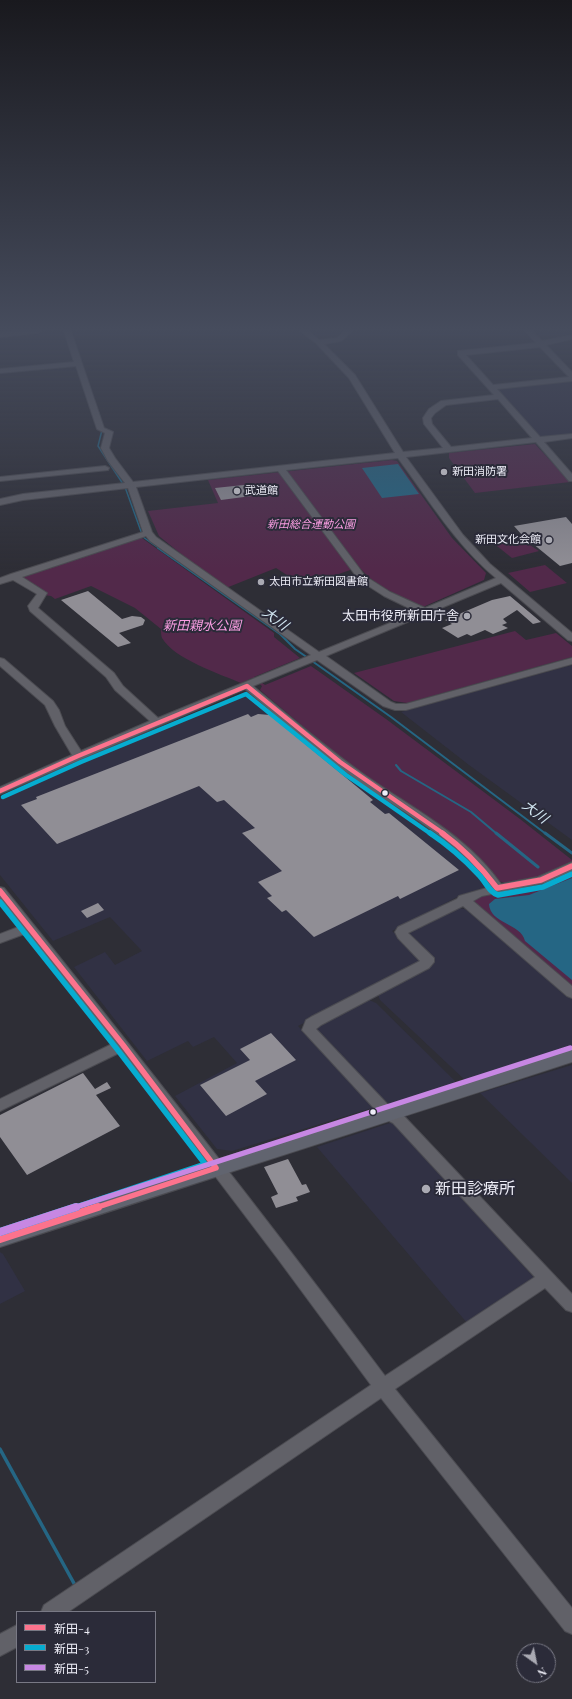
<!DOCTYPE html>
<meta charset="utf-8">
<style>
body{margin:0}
#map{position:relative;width:572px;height:1699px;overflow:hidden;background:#2e2e36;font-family:"Playfair Display","Noto Sans JP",serif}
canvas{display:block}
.legend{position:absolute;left:16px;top:1611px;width:140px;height:72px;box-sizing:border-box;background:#2b2b39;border:1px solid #797985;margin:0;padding:5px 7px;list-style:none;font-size:12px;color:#ededf7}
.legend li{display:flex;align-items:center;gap:8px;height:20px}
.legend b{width:20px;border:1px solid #797985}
.north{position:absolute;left:516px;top:1643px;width:40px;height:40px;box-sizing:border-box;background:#2b2b39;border:1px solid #797985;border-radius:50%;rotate:147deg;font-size:11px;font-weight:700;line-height:16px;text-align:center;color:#ededf7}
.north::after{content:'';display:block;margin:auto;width:14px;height:18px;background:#aaaab3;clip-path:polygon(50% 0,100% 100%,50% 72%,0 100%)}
</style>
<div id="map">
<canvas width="572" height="1699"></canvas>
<ul class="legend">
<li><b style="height:5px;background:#fc738d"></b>新田-4</li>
<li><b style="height:5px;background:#06acd0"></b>新田-3</li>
<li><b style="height:5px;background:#c787e3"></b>新田-5</li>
</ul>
<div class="north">N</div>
</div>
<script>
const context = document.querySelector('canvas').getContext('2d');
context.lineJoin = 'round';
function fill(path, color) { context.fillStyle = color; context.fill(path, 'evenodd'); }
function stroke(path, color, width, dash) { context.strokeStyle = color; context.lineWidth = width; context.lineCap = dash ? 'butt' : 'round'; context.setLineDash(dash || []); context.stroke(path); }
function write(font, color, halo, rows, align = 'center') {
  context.font = font + ' "Playfair Display","Noto Sans JP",serif'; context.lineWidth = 4; context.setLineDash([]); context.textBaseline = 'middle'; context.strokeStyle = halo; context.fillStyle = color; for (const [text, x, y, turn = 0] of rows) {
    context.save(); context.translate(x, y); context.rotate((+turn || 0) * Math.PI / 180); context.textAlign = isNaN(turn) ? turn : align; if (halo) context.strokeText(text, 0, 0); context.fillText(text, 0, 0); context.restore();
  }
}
fill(new Path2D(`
 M572,381V434L539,437L495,388Z
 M572,665V840L469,765L401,712Z
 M245,693L250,694L301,736L450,843L471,860L490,883L486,887L461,895L392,931L421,958V963L298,1026L373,1105L372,1108L232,1151L217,1149L175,1096L237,1063L214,1037L193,1047L188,1041L147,1061L74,967L105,952L115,965L142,951L110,917L53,941L0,875V797L101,752Z
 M458,908L465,909L572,999V1048L466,1081L380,1000L378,995L432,965L434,958L409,936L411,931Z
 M369,1000L376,1003L455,1081L454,1085L388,1104L317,1031L318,1026Z
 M572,1065V1183L480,1093Z
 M393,1122L537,1281L468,1324L317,1147Z
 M0,1252L3,1254L25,1291L0,1304Z`), '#313144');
fill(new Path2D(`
 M535,444L570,482L475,493L449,458V453Z
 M392,460L397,461L452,538L486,573L484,580L423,607C400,596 376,587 359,567L304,586L276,568L226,588L202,571L159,536L148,511L218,503L208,480Z
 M139,536L274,633V637L300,658L254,677L265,685L311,666L386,719L520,819L572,860V864L570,863C552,871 519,889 499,881L486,865L455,836L394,796L342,759L260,690L262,686L252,678L241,683C220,674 174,659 162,638C161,636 161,632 161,629L135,608L91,586L55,599L51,596L44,595L21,578L22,575Z
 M516,536L539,551L512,558L492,542Z
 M545,565L567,583L530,592L508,573Z
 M515,631L526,640L556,633L572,646V657L407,703L394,701L354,673Z
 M572,872V987L472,902C480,891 524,889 538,886C550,882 561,877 572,872Z`), '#52294a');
fill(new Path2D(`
 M398,464L419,494L382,498L362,468Z
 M572,878V980L525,941C521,923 490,924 489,904L495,899L529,895Z`), '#256684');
stroke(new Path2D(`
 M99,413L102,430L98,446L125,487L143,537L160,549`), '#256684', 1.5);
stroke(new Path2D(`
 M158,548L280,634L295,649L308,658
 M312,661L391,717L546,834
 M396,765L401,771L471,812L497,834`), '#256684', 2);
stroke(new Path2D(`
 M496,833L538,867
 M545,833L572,853`), '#256684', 3);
stroke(new Path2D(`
 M0,1449L76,1587`), '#256684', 3.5);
fill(new Path2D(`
 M253,484L259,495L221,500L215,488Z
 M566,517L572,524V563L560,566L532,543L519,537L522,535L514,526Z
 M88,591L122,619L132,616L141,617L145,620L143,625L119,633L131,643L118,647L61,600Z
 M510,596L541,622L533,624L517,610L503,619L507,623L502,625L508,628L493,634L485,630L471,636L467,634L458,638L442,628L452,624L445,620L492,600Z
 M248,714L251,717L258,714L270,715L373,800L370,802L385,814L389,813L459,870L400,899L398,896L314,937L286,910L282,912L267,898L272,896L258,882L282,871L242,833L255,828L224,800L217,802L199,786L57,844L21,805L37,799L36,797Z
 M98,903L104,910L87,918L81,911Z
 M271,1033L296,1060L255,1081L267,1094L226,1116L200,1085L250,1060L240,1049Z
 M83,1073L95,1089L107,1082L111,1088L96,1095L120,1126L27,1175L0,1137V1115Z
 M288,1159L302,1185L306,1184L310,1192L296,1197L298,1201L276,1208L271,1197L278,1194L264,1167Z`), '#908e95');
const minor = new Path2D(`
 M15,331H41L38,333L0,337V333Z
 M64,331H71L104,428L113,432L109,448L115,458L133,482L395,453L349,378L316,343L300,331H308L319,340L337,338L345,331H352L341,341L324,344L355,375L403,452L443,448L424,424L423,418L429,409L441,401L494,395L458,355V351L536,343L525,331H532L542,341L572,335V339L546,345L572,372V381L497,389L540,437L572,434V438L544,442L572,474V481H569L536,442L406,457L463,535L490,564L572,633V641L568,640L501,583L326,656L391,702L396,704H406L572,658V664L406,710H395L383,706L317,660L253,686C289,716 324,746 362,773C411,808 466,834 501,884L538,877L572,862V871L545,883L482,896L473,901L572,986V998L567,996L463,906L408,933L434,958V962L429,968L321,1025L316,1029L393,1110L403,1115L572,1294V1312L566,1310L545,1288L395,1389L572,1608V1634L565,1631L381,1398L68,1612H41L44,1605L371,1385L278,1259L121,1052L0,1111V1099L114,1043L27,933L0,943V934L21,926L0,899V887L4,888C134,1049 261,1211 385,1376L535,1277L393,1123L383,1118L302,1030L306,1020L311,1017L420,961L398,938L395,932L398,927L457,899L459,896L490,887C458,839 404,814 358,781C319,752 282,721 245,689L0,794V787L72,755L55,726L45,705L0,666V658L4,659L53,701L59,710L65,726L81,751L150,721L115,690L106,677L30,611L28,606L37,594L13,580L0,584V578L11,574L143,532L128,488L23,500L0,505V499L23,494L125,483L108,461L101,448L105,433L97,429L76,366L0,373V369L74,362ZM540,347L569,377L493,385L466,355ZM498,399L532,438L451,447L432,424L431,418L435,413L446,405ZM398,458C429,500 456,545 496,578L425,608L390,592L365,576L286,470ZM278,471L359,580L384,596L417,612L319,652L156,537L152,532L136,487ZM146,536L150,541L311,655L158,718L123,686L114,673L38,608L47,593L22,577Z
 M105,466L109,468L108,470L0,481V477Z
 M17,1625V1647L0,1656V1634Z`);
const major = new Path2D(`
 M572,1048V1062C382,1124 190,1184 0,1247V1231L216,1160L424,1096Z`);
stroke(minor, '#4b4b51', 2);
stroke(major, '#4b4b51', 2);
fill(minor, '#616168');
fill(major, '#61646f');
stroke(new Path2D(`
 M0,791L78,756L247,686L340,762L444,834`), '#fc738d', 4.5);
stroke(new Path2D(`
 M442,833C464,849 481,867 497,888L541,880L572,866
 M0,891L123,1045L216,1168L95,1208`), '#fc738d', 5.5);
stroke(new Path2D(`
 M0,1239L98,1207`), '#fc738d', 8);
stroke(new Path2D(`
 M3,797L81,762L246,694L346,775L431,834`), '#06acd0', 4.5);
stroke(new Path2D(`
 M430,833C448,845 464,859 479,875C485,881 490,893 498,895L543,887L572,874
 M0,902L117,1049L205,1164L73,1208`), '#06acd0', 5.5);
stroke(new Path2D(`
 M0,1232L76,1207`), '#06acd0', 8);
stroke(new Path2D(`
 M73,1208L570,1048`), '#c787e3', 5.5);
stroke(new Path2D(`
 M0,1232L76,1207`), '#c787e3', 8);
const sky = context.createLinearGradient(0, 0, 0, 569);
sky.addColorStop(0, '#19191e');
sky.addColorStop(0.58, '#464c5d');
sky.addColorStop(1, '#464c5d00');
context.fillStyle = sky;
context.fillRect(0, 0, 572, 569);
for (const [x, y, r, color] of [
 [444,472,4,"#aaaab3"],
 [237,491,4,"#aaaab3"],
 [549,540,4,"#aaaab3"],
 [261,582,4,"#aaaab3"],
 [467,616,4,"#aaaab3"],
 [385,793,3.5,"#ededf7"],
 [373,1112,3.5,"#ededf7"],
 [426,1189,5,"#aaaab3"]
]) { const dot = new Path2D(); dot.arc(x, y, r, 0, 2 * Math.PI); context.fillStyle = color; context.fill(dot); stroke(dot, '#2b2b39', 1.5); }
write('11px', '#ededf7', '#2b2b39', [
 ["新田消防署",452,472],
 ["武道館",245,491],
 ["新田文化会館",541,540,"right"],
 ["太田市立新田図書館",269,582]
], 'left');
write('italic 11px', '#f99de2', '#2b2b39', [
 ["新田総合運動公園",311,525]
]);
write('13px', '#ededf7', '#2b2b39', [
 ["太田市役所新田庁舎",459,616]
], 'right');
write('italic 13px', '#f99de2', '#2b2b39', [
 ["新田親水公園",202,626]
]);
write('italic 14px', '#d2e7f2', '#2b2b39', [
 ["大川",275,619,37],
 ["大川",535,812,37]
]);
write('16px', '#ededf7', '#2b2b39', [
 ["新田診療所",435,1189]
], 'left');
</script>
